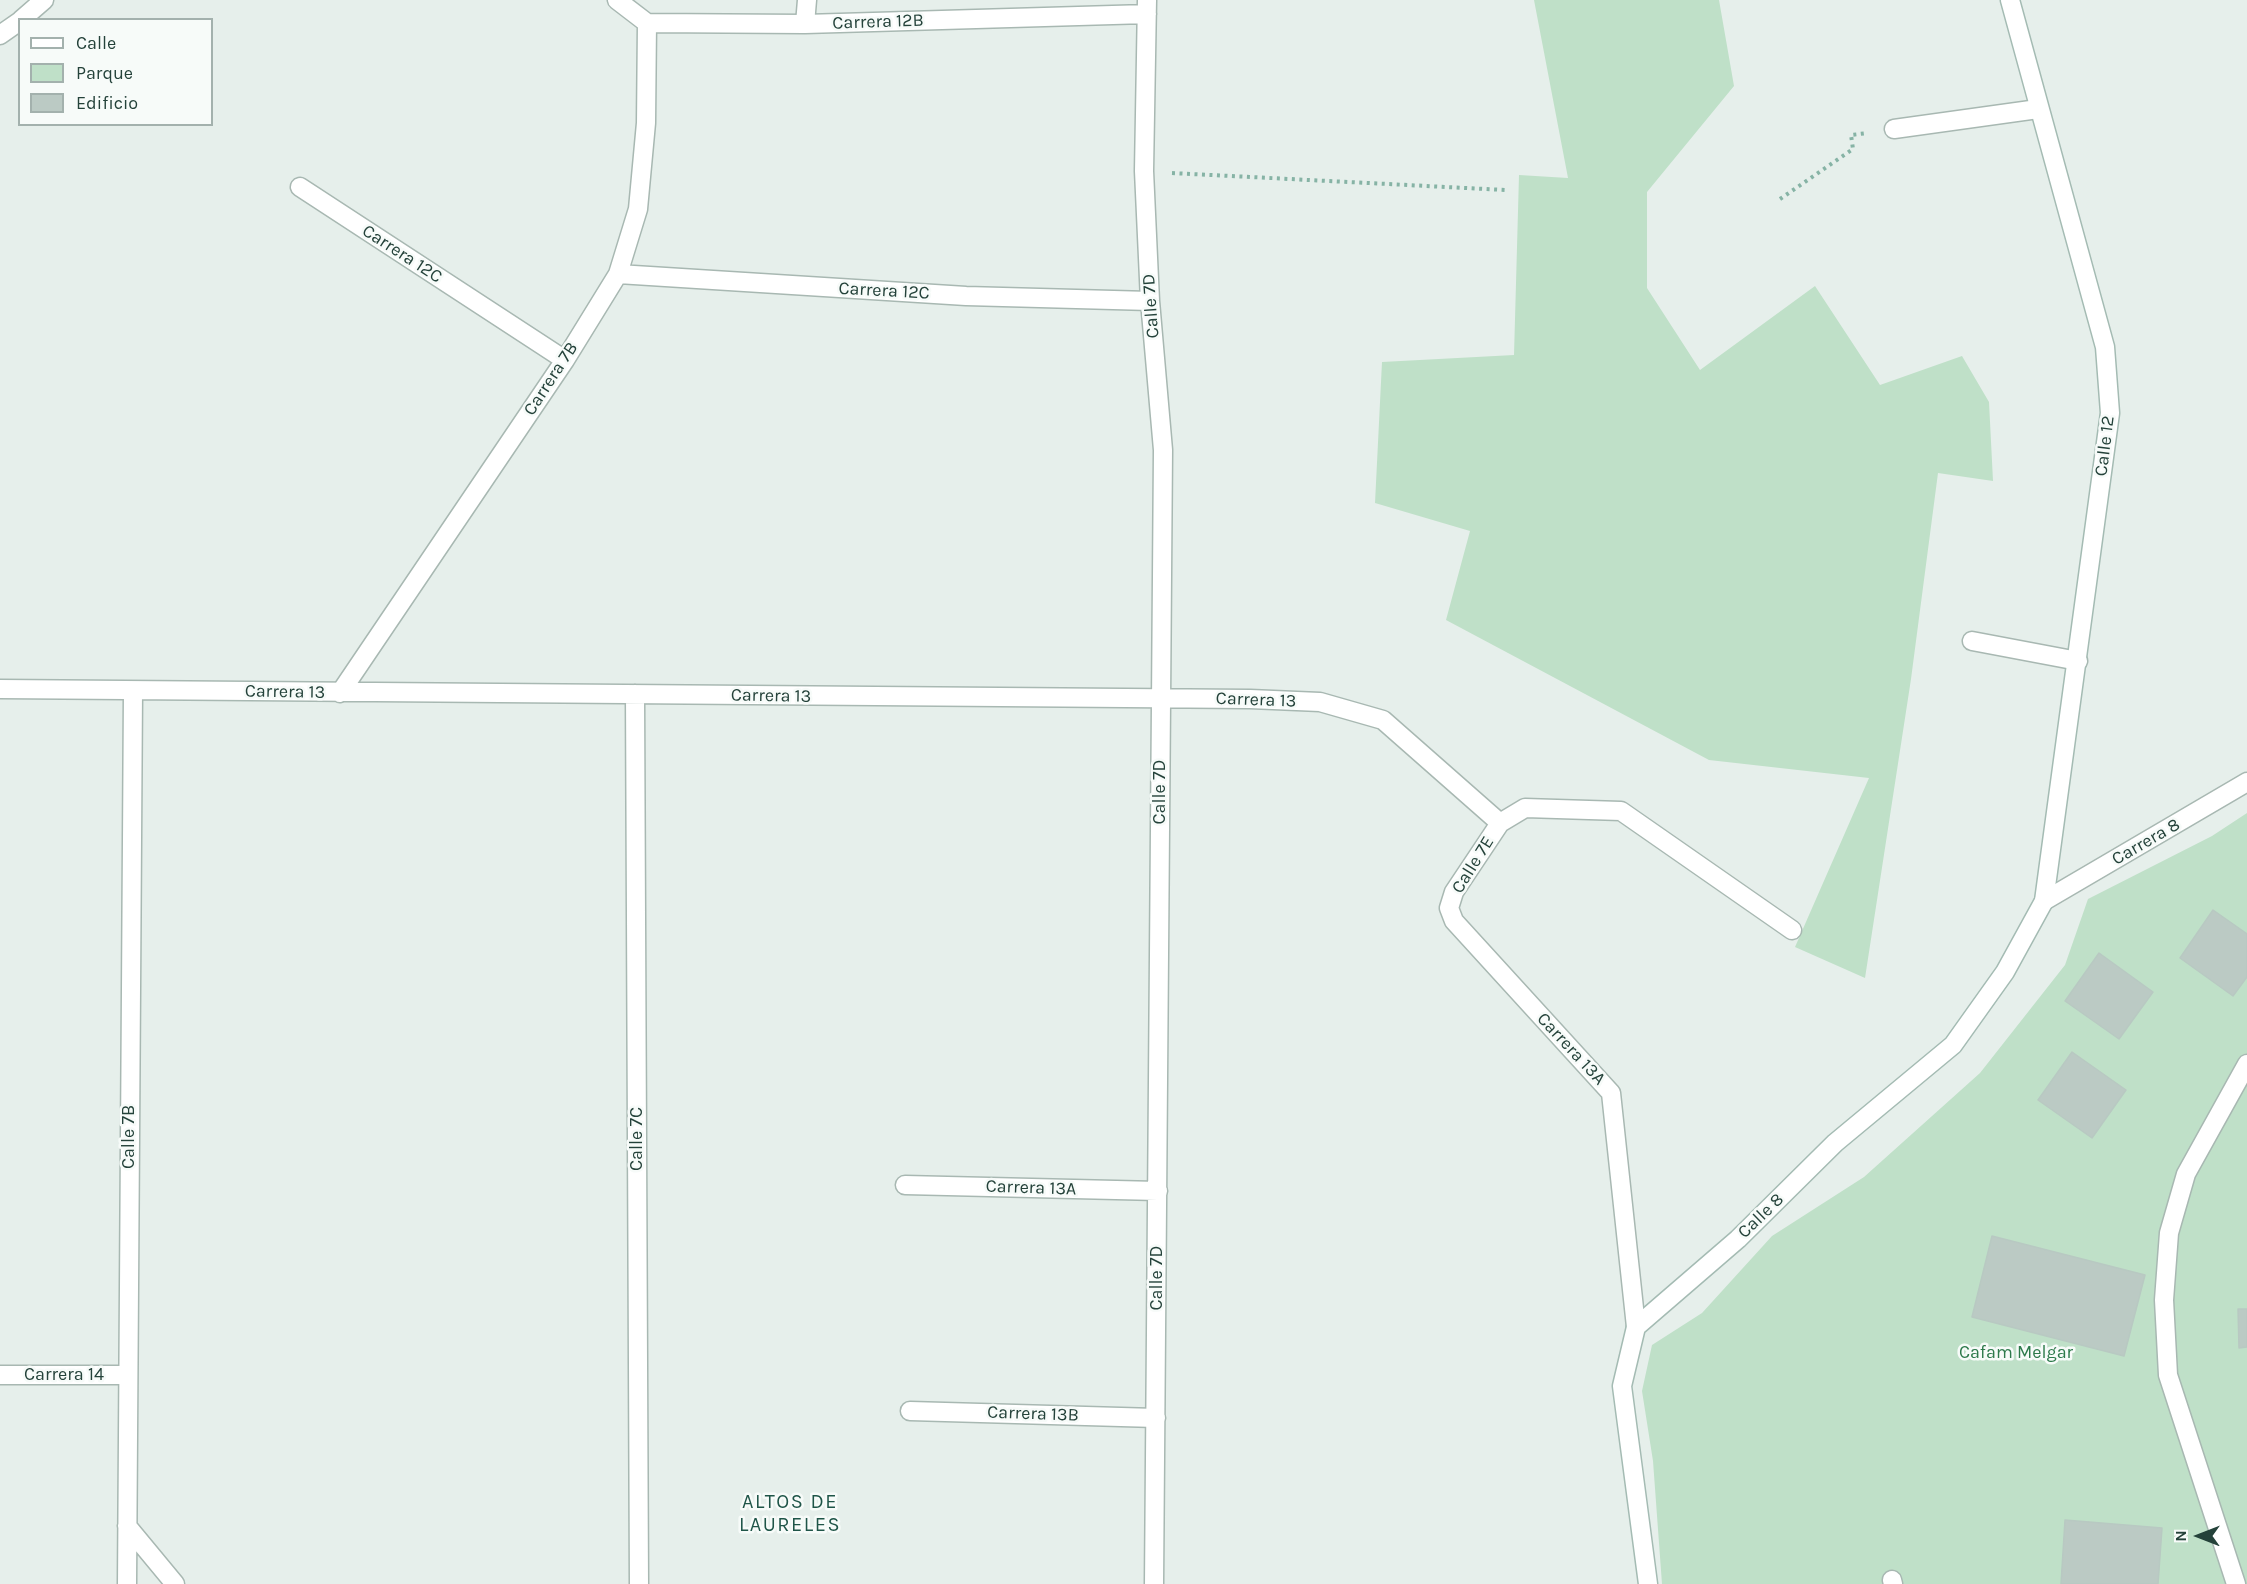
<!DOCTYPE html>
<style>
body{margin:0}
#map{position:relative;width:2247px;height:1584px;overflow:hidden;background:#e6efeb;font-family:Karla,sans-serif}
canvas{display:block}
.legend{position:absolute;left:18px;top:18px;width:195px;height:108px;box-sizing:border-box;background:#f7fbf9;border:2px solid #a3b1ad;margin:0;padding:8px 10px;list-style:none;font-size:18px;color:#24423a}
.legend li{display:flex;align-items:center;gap:12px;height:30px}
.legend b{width:30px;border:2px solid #a3b1ad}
.north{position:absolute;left:2169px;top:1506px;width:60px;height:60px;-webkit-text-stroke:4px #f7fbf9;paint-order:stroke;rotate:270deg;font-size:16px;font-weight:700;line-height:24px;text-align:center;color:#24423a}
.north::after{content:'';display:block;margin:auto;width:21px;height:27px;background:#24423a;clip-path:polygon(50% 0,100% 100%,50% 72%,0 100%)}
</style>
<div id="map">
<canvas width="2247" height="1584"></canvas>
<ul class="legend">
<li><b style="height:8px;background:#fff"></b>Calle</li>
<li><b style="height:16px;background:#bfe0c8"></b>Parque</li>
<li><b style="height:16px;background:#bbcac4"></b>Edificio</li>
</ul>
<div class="north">N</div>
</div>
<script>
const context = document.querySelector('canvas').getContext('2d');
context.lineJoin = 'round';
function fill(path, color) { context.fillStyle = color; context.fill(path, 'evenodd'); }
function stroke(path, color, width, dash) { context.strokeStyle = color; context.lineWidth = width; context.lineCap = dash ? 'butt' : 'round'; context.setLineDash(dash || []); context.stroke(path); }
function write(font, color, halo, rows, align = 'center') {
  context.font = font + ' Karla,sans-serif'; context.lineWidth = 5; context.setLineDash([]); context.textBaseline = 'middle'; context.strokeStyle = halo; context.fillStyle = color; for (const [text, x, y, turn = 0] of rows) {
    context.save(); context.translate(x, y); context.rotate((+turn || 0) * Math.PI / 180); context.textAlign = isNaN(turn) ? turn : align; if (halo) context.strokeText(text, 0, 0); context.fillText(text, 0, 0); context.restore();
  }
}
fill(new Path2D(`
 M1534,0H1719L1734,86L1647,192V288L1700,370L1815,286L1880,385L1962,356L1989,402L1993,481L1938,473L1911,679L1865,978L1795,947L1869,778L1709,760L1446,620L1470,531L1375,503L1382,362L1514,355L1519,175L1568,178Z
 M2247,813V1584H1662L1653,1461L1642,1391L1652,1345L1702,1313L1772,1236L1864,1177L1980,1073L2065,965L2088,899L2212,836Z`), '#bfe0c8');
const building = new Path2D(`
 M2213,910L2247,934V977L2233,996L2180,958Z
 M2099,953L2153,992L2119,1039L2065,1001Z
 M2072,1052L2126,1090L2092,1138L2038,1100Z
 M1992,1236L2145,1275L2124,1356L1972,1317Z
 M2238,1309H2247V1347L2239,1348Z
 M2065,1520L2162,1528L2158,1584H2061Z`);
fill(building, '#bbcac4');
stroke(building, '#b8c9c2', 1.5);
const lane = new Path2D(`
 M1894,129L2038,109
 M1972,641L2078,661
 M1892,1580L1893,1584
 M2236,1584L2168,1375L2164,1300L2169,1233L2186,1174L2247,1064`);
const street = new Path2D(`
 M617,0L647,23L805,24L1147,14
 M1147,0L1144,171L1150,301L1163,450L1154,1584
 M21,20L44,0
 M805,24L807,0
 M0,35L20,21
 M300,187L565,360
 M618,274L966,296L1150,301
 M0,689L1250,699L1320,702L1383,720L1500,823
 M340,693L565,360L618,274L638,209L646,123L647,23
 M635,694L639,1584
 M2044,901L2247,782
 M905,1185L1158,1191
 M1636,1327L1611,1093L1454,921L1449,908L1454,892L1500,823L1525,808L1621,811L1792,930
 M0,1375H127
 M910,1411L1156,1418
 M127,1526L175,1584
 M127,1584L133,691`);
const secondary = new Path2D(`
 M1648,1584L1622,1386L1636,1327L1738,1239L1835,1143L1953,1045L2005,972L2044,901L2110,413L2105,347L2010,0`);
stroke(lane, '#a8b8b2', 21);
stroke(street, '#a8b8b2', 21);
stroke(secondary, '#a4bbb3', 21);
stroke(new Path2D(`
 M1172,173L1505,190
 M1780,199L1853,149L1851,135L1868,133`), '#86b3a5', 4, [3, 4.5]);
stroke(lane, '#fff', 18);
stroke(street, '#fff', 18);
stroke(secondary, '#fff', 18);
write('18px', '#24423a', '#f7fbf9', [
 ["Carrera 12B",878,22,-2],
 ["Carrera 12C",402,254,33],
 ["Carrera 12C",884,291,3],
 ["Calle 7D",1151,306,-94],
 ["Carrera 7B",551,379,-57],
 ["Calle 12",2105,446,-83],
 ["Carrera 13",285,692,1],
 ["Carrera 13",771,696,1],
 ["Carrera 13",1256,700,2],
 ["Calle 7D",1160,792,-90],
 ["Carrera 8",2146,842,-30],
 ["Calle 7E",1473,865,-58],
 ["Carrera 13A",1571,1049,47],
 ["Calle 7B",129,1137,-90],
 ["Calle 7C",637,1139,-90],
 ["Carrera 13A",1031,1188,2],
 ["Calle 8",1761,1216,-44],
 ["Calle 7D",1157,1278,-90],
 ["Carrera 14",64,1375],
 ["Carrera 13B",1033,1414,2]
]);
write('18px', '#2d7a4b', '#f7fbf9', [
 ["Cafam Melgar",2016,1353]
]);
context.letterSpacing = '1.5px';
write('20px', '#1f5548', '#f7fbf9', [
 ["ALTOS DE",790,1502],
 ["LAURELES",790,1525]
]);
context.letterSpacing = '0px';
</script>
